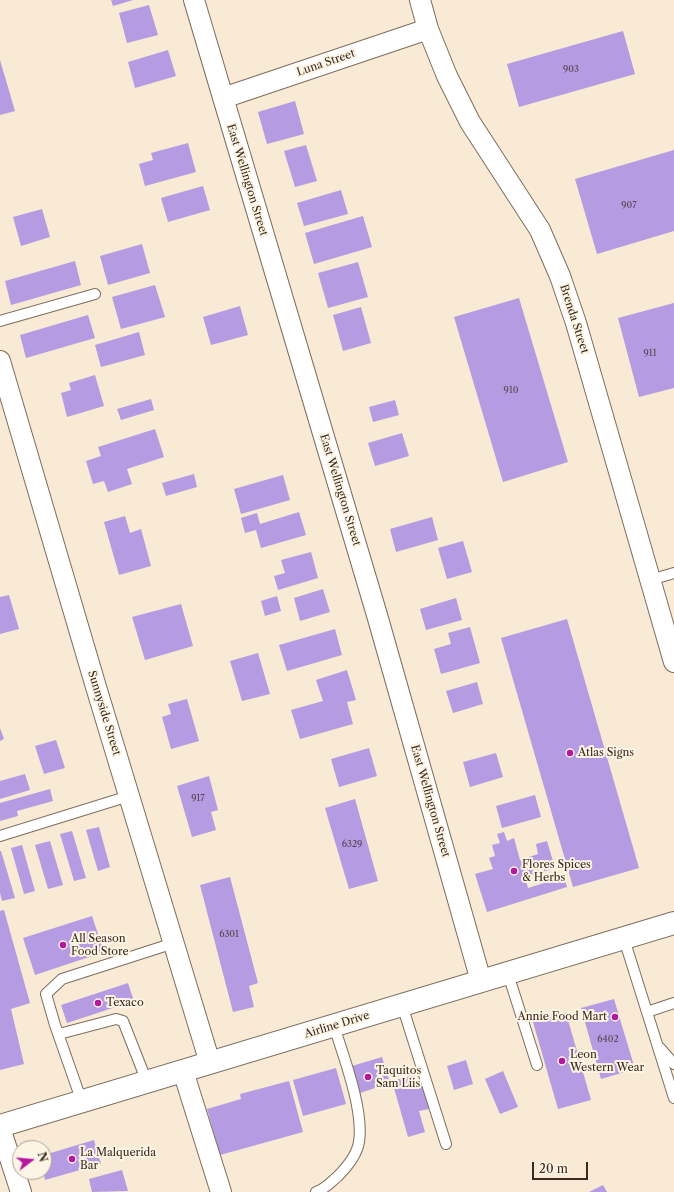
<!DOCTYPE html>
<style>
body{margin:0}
#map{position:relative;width:674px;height:1192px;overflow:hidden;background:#f8ead4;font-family:"Libre Caslon Text",serif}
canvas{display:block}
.north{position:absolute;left:12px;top:1140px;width:40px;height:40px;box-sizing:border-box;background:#fcf5e5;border:1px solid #afa495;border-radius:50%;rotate:74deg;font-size:11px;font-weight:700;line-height:16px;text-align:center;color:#3b2a1e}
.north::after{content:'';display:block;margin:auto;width:14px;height:18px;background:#b5179e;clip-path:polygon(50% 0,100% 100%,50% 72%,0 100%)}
.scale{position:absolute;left:532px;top:1162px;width:56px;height:18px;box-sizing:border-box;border:2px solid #3b2a1e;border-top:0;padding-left:5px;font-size:12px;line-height:14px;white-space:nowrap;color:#3b2a1e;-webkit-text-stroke:3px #fcf5e5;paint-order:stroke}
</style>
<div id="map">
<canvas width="674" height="1192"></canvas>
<div class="north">N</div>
<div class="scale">20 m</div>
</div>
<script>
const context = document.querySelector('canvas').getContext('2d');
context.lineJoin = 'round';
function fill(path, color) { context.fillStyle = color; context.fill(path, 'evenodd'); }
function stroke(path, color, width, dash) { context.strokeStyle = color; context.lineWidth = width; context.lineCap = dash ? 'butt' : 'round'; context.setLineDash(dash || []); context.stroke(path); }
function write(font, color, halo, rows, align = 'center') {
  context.font = font + ' "Libre Caslon Text",serif'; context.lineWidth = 4; context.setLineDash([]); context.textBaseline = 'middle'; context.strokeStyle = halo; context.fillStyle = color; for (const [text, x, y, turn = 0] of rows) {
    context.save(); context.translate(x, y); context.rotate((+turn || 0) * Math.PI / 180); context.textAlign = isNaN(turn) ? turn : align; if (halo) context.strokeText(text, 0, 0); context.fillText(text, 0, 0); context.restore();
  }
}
fill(new Path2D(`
 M111,0H133L113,6Z
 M149,5L158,35L127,43L119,13Z
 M623,31L635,74L519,107L507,64Z
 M168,50L176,76L135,88L128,62Z
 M0,60L15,111L0,115Z
 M295,101L304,134L267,144L258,112Z
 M188,143L196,172L145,186L139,164L153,160L151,153Z
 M306,145L317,181L295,187L284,151Z
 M674,150V231L597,254L575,179Z
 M203,186L210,210L168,222L161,198Z
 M341,190L348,214L304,226L297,203Z
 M42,209L50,237L21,246L13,217Z
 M363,216L372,247L314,264L305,233Z
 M142,244L150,273L108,285L100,256Z
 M75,261L81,285L11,305L5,281Z
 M358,262L368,297L328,308L318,273Z
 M155,285L165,317L121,329L112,297Z
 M519,298L568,462L503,482L454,317Z
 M674,303V388L639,397L618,318Z
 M240,306L248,335L211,345L203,317Z
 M361,307L371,343L343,351L333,315Z
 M88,315L95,338L26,358L20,335Z
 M139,332L145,355L101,367L95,345Z
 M95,375L104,406L67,417L61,393L71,390L69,383Z
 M151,399L154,410L121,420L117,409Z
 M395,400L399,415L373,422L369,407Z
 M155,429L164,457L127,469L132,484L108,492L104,481L93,484L86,461L101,456L98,447Z
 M402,433L409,456L375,466L368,443Z
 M194,474L197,487L166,496L162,483Z
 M283,475L290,500L241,514L234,489Z
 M299,512L306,535L261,548L256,530L245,533L241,518L257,513L260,524Z
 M125,516L130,533L141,529L151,566L119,575L104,522Z
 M432,517L438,540L396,552L390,529Z
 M463,541L472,572L447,579L438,548Z
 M311,552L318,578L278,590L274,576L285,573L281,560Z
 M323,589L330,612L300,621L294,598Z
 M9,595L19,629L0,634V597Z
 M277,596L281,611L265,616L261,601Z
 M456,598L462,620L426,630L420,609Z
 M181,604L193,646L145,660L132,617Z
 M567,619L639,868L573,887L501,638Z
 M470,627L480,663L441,674L434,649L451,644L448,633Z
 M335,629L342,655L287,671L279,645Z
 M258,653L270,694L242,701L230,661Z
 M347,670L356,700L347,702L353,724L300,739L291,710L323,701L316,680Z
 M477,682L483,704L453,713L446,691Z
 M187,699L199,741L171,749L162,717L171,714L168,704Z
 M0,728L4,739L0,741Z
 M56,740L65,768L44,774L35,746Z
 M369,748L377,776L339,787L331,759Z
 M496,753L503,777L470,787L463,762Z
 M25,774L30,790L0,799V781Z
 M209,776L218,810L211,812L216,830L192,837L177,786Z
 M50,789L53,801L17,811L18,816L0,821V803Z
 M535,795L541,817L502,828L496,806Z
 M355,799L378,881L349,889L325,808Z
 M99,827L110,867L98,871L86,830Z
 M72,831L86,878L74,881L60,834Z
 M504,832L507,841L514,838L520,860L538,854L536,844L547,841L555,868L525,877L528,888L564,877L567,887L487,912L475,874L493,869L489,858L495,856L492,845L500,843L497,834Z
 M50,841L63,885L48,889L35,845Z
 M22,845L35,891L24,894L11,848Z
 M0,851H1L15,898L2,901L0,893Z
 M230,877L258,983L249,986L254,1007L233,1012L200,885Z
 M4,910L30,1003L11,1009L24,1064L0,1070V911Z
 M92,916L104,952L35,975L23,938Z
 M128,983L134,1001L67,1023L61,1005Z
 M614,999L635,1069L601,1079L581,1008Z
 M566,1013L591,1100L558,1109L533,1022Z
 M382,1057L390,1083L360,1093L352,1066Z
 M466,1060L473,1084L454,1090L447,1066Z
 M336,1068L346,1104L303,1116L293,1080Z
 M503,1071L518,1107L500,1114L485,1079Z
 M414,1075L416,1082L421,1081L429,1109L419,1111L425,1132L408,1137L392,1081Z
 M289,1081L303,1132L220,1155L207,1109L241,1099L240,1094Z
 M94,1140L101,1164L45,1180L43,1172L44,1155Z
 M122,1170L128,1191L92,1192L89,1179Z
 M603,1185L607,1192H589Z`), '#b49be2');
const lane = new Path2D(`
 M0,321L95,294
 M650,580L674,573
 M0,836L129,796
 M624,939L674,1098
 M508,974L537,1065
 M402,1005L446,1144
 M647,1012L674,1003
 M59,1034L116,1019L123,1021L147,1082
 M660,1048L674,1064
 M82,1102L55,1025L46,994L62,979L174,943
 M316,1192C325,1189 331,1182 338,1176C347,1167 357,1154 359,1142C364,1110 344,1058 334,1026`);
const street = new Path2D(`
 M194,0L377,615L481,981
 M420,0L428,29L447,76L470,122L540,230L560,276L576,323L674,662
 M223,98L428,29
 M0,361L96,687L210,1063
 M183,1071L221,1192
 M0,1128L21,1192`);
const secondary = new Path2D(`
 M0,1126L674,923`);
stroke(lane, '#7d6d5e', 12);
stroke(street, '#7d6d5e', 22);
stroke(secondary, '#7d6d5e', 24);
stroke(lane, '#fff', 10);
stroke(street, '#fff', 20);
stroke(secondary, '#fff', 22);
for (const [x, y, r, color] of [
 [570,753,4,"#b5179e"],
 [514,871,4,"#b5179e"],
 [63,945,4,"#b5179e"],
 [98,1003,4,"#b5179e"],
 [615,1017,4,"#b5179e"],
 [562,1061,4,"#b5179e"],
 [368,1077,4,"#b5179e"],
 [72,1159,4,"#b5179e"]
]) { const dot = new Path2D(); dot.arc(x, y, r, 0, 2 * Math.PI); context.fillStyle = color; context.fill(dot); stroke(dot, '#fcf5e5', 1.5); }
write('9px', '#59464f', null, [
 ["903",571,69],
 ["907",629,205],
 ["911",650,353],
 ["910",511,390],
 ["917",198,798],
 ["6329",352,844],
 ["6301",229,934],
 ["6402",608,1039]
]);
write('11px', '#3b2a1e', '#fcf5e5', [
 ["Luna Street",326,63,-19],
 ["East Wellington Street",247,180,73],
 ["Brenda Street",574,319,72],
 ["East Wellington Street",340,490,73],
 ["Sunnyside Street",104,713,73],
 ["East Wellington Street",430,801,74],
 ["Airline Drive",337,1025,-17]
]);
write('11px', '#3b2a1e', '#fcf5e5', [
 ["Atlas Signs",578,753],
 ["Flores Spices",522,865],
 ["& Herbs",522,878],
 ["All Season",71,939],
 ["Food Store",71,952],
 ["Texaco",106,1003],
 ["Annie Food Mart",607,1017,"right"],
 ["Leon",570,1055],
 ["Western Wear",570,1068],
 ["Taquitos",376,1071],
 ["Sam Liis",376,1084],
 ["La Malquerida",80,1153],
 ["Bar",80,1166]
], 'left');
</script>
